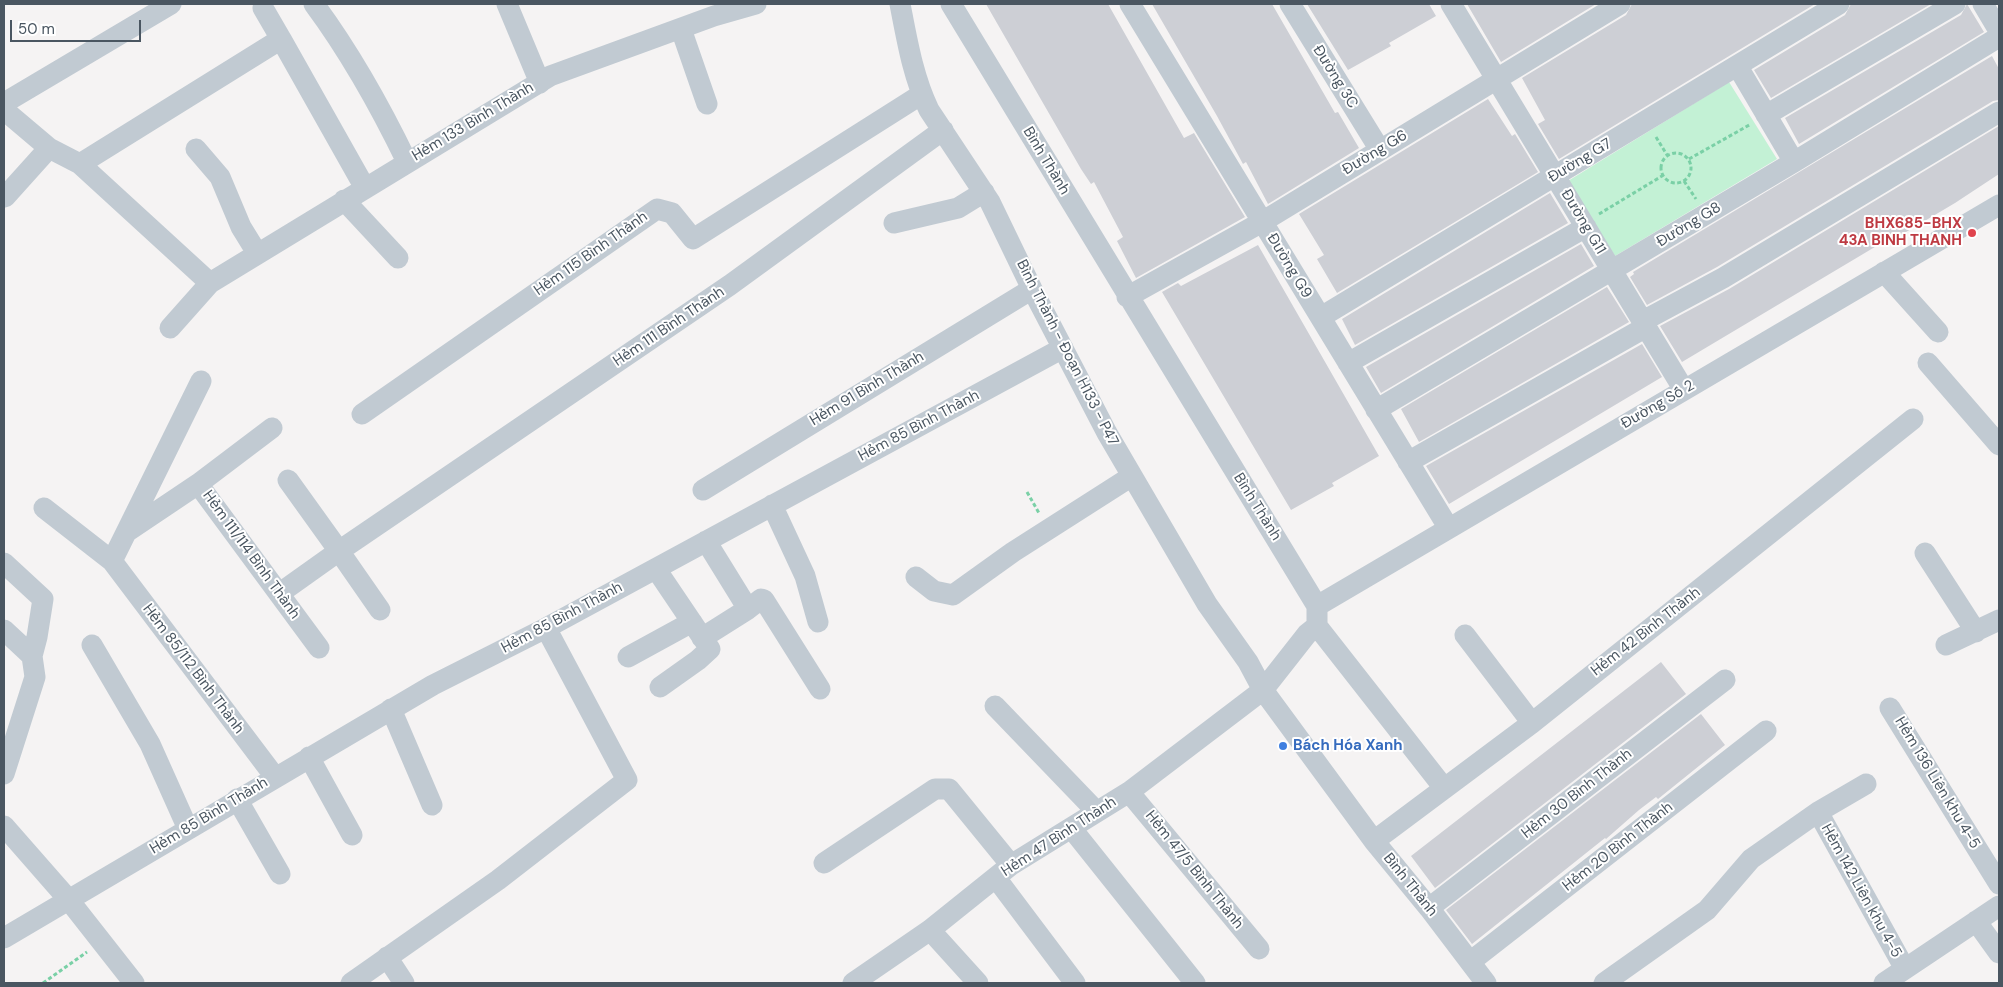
<!DOCTYPE html>
<meta charset="utf-8">
<style>
body{margin:0}
#map{position:relative;width:2003px;height:987px;overflow:hidden;background:#f5f3f3;font-family:"DM Sans",sans-serif}
canvas{display:block}
.frame{position:absolute;inset:0;border:5px solid #4a5661;pointer-events:none}
.scale{position:absolute;left:10px;top:20px;width:131px;height:22px;box-sizing:border-box;border:2px solid #4a5661;border-top:0;padding-left:6px;font-size:15px;line-height:18px;white-space:nowrap;color:#4a5661;-webkit-text-stroke:4px #fff;paint-order:stroke}
</style>
<div id="map">
<canvas width="2003" height="987"></canvas>
<div class="frame"></div>
<div class="scale">50 m</div>
</div>
<script>
const context = document.querySelector('canvas').getContext('2d');
context.lineJoin = 'round';
function fill(path, color) { context.fillStyle = color; context.fill(path, 'evenodd'); }
function stroke(path, color, width, dash) { context.strokeStyle = color; context.lineWidth = width; context.lineCap = dash ? 'butt' : 'round'; context.setLineDash(dash || []); context.stroke(path); }
function write(font, color, halo, rows, align = 'center') {
  context.font = font + ' "DM Sans",sans-serif'; context.lineWidth = 4; context.setLineDash([]); context.textBaseline = 'middle'; context.strokeStyle = halo; context.fillStyle = color; for (const [text, x, y, turn = 0] of rows) {
    context.save(); context.translate(x, y); context.rotate((+turn || 0) * Math.PI / 180); context.textAlign = isNaN(turn) ? turn : align; if (halo) context.strokeText(text, 0, 0); context.fillText(text, 0, 0); context.restore();
  }
}
fill(new Path2D(`
 M1729,82L1777,159L1615,256L1568,181Z`), '#c3f1d5');
fill(new Path2D(`
 M986,4H1108L1184,138L1194,133L1245,217L1136,278L1117,241L1123,237L1094,182L1091,184L1081,169Z
 M1152,4H1272L1335,113L1338,112L1359,148L1268,204L1246,162L1243,164L1217,116Z
 M1307,4H1429L1436,16L1389,43L1391,46L1348,70Z
 M1467,4H1596L1501,62Z
 M1632,4H1815L1559,159L1538,124L1545,120L1522,78L1626,15Z
 M1851,4H1931L1771,98L1754,70L1845,15Z
 M1967,4L1984,32L1799,144L1785,118L1961,15Z
 M1992,56L1999,69V100L1993,101L1717,267L1647,305L1630,277L1634,274L1633,272Z
 M1488,99L1512,136L1515,134L1538,172L1337,293L1317,259L1324,255L1299,214Z
 M1999,126V174L1955,203L1901,235L1900,232L1682,362L1660,326L1729,289Z
 M1550,193L1568,223L1355,345L1342,319Z
 M1581,244L1594,266L1381,393L1366,367Z
 M1258,245L1379,456L1332,483L1334,486L1291,510L1162,292L1178,283L1181,286Z
 M1607,287L1629,322L1419,442L1401,409Z
 M1642,344L1662,377L1449,504L1426,466Z
 M1661,662L1686,694L1435,888L1411,856Z
 M1701,714L1725,745L1658,799L1656,797L1639,810L1606,839L1605,838L1472,944L1446,910Z`), '#cdcfd5');
stroke(new Path2D(`
 M1656,137L1667,155
 M1661 168a15 15 0 1 1 30 0a15 15 0 1 1-30 0Z
 M1689,159L1751,124
 M1684,181L1696,199
 M1599,214L1662,176
 M1027,492L1039,513
 M43,983L87,952`), '#7ad0a6', 3, [4, 2.5]);
stroke(new Path2D(`
 M314,4C351,54 380,106 407,162
 M507,4L540,83
 M951,4L1317,606V626L1307,634L1263,690L1374,841L1429,908L1486,983
 M1130,4L1448,527
 M1290,4L1380,150
 M1451,4L1684,390
 M1983,4L1999,31
 M263,8L281,39
 M681,29L707,104
 M1738,67L1794,162
 M4,103L171,4
 M4,110L49,148L80,164L210,283
 M1766,115L1955,4
 M196,149L220,177L241,227L257,253
 M80,164L281,39L365,188
 M5,197L49,148
 M344,200L398,258
 M894,223L958,208L984,192
 M1884,272L1938,332
 M1127,297L1262,222L1620,4
 M1321,317L1839,4
 M1643,321L1723,278L1999,112
 M170,328L210,283L550,76L714,16L756,4
 M1348,363L1586,227
 M1928,363L1999,445
 M201,381L112,561L275,777
 M1376,410L1794,162L1999,37
 M362,414L657,209L672,213L693,239L922,94
 M1408,462L1646,327
 M198,484L319,648
 M703,490L1032,289
 M772,505L805,576L818,622
 M44,508L112,561
 M128,531L198,484L272,428
 M706,541L748,609L761,599L764,600L820,689
 M1925,553L1976,632
 M4,563L43,599L37,637L32,656
 M656,569L710,649L698,660L660,687
 M916,577L934,591L953,595L1013,552L1132,476
 M280,593L339,551L288,480
 M1317,606L1999,205
 M380,610L339,551L730,285L943,130
 M1317,626L1444,788
 M4,630L32,656L35,677L4,774
 M1465,635L1532,723
 M702,638L748,609
 M92,645L150,744L188,829
 M1946,645L1999,620
 M628,657L692,622
 M995,706L1096,811
 M1890,708L1999,884
 M391,709L432,805
 M309,757L352,835
 M1129,792L1259,949
 M237,799L280,874
 M1818,812L1905,969
 M4,826L68,899L134,983
 M1072,829L1195,983
 M1374,841L1532,723L1913,419
 M824,863L935,789H949L1011,865
 M996,878L1075,983
 M1429,908L1725,680
 M1976,921L1999,953
 M930,930L978,983
 M4,938L433,685L546,628L1063,348
 M387,957L404,983
 M1470,962L1766,731
 M351,983L498,880L627,780L546,628
 M853,983L930,930L1011,865L1129,792L1263,690L1248,662L1207,604L1107,433L1032,289L990,202L929,110C913,77 907,40 900,4
 M1604,983L1707,910L1751,859L1818,812L1866,784
 M1884,983L1999,906`), '#c1cad2', 21);
for (const [x, y, r, color] of [
 [1972,233,5,"#e0444e"],
 [1283,746,5,"#3f7fe0"]
]) { const dot = new Path2D(); dot.arc(x, y, r, 0, 2 * Math.PI); context.fillStyle = color; context.fill(dot); stroke(dot, '#fff', 2); }
write('15px', '#4a5661', '#fff', [
 ["Đường 3C",1335,77,58],
 ["Hẻm 133 Bình Thành",473,122,-31],
 ["Đường G6",1375,153,-31],
 ["Bình Thành",1046,161,59],
 ["Đường G7",1580,161,-31],
 ["Đường G11",1583,222,59],
 ["Đường G8",1689,225,-31],
 ["Hẻm 115 Bình Thành",591,254,-35],
 ["Đường G9",1289,266,59],
 ["Hẻm 111 Bình Thành",669,327,-34],
 ["Bình Thành - Đoạn H133 - P47",1067,353,63],
 ["Hẻm 91 Bình Thành",867,389,-31],
 ["Đường Số 2",1658,405,-30],
 ["Hẻm 85 Bình Thành",919,426,-28],
 ["Bình Thành",1257,507,58],
 ["Hẻm 111/114 Bình Thành",251,555,54],
 ["Hẻm 85 Bình Thành",562,618,-28],
 ["Hẻm 42 Bình Thành",1646,632,-38],
 ["Hẻm 85/112 Bình Thành",193,669,53],
 ["Hẻm 136 Liên khu 4-5",1937,783,59],
 ["Hẻm 30 Bình Thành",1577,794,-38],
 ["Hẻm 85 Bình Thành",209,816,-31],
 ["Hẻm 47 Bình Thành",1059,837,-33],
 ["Hẻm 20 Bình Thành",1618,847,-38],
 ["Hẻm 47/5 Bình Thành",1194,870,51],
 ["Bình Thành",1410,885,51],
 ["Hẻm 142 Liên khu 4-5",1861,891,61]
]);
write('bold 15px', '#be3a42', '#fff', [
 ["BHX685-BHX",1962,224],
 ["43A BINH THANH",1962,241]
], 'right');
write('bold 15px', '#366cbe', '#fff', [
 ["Bách Hóa Xanh",1293,746]
], 'left');
</script>
